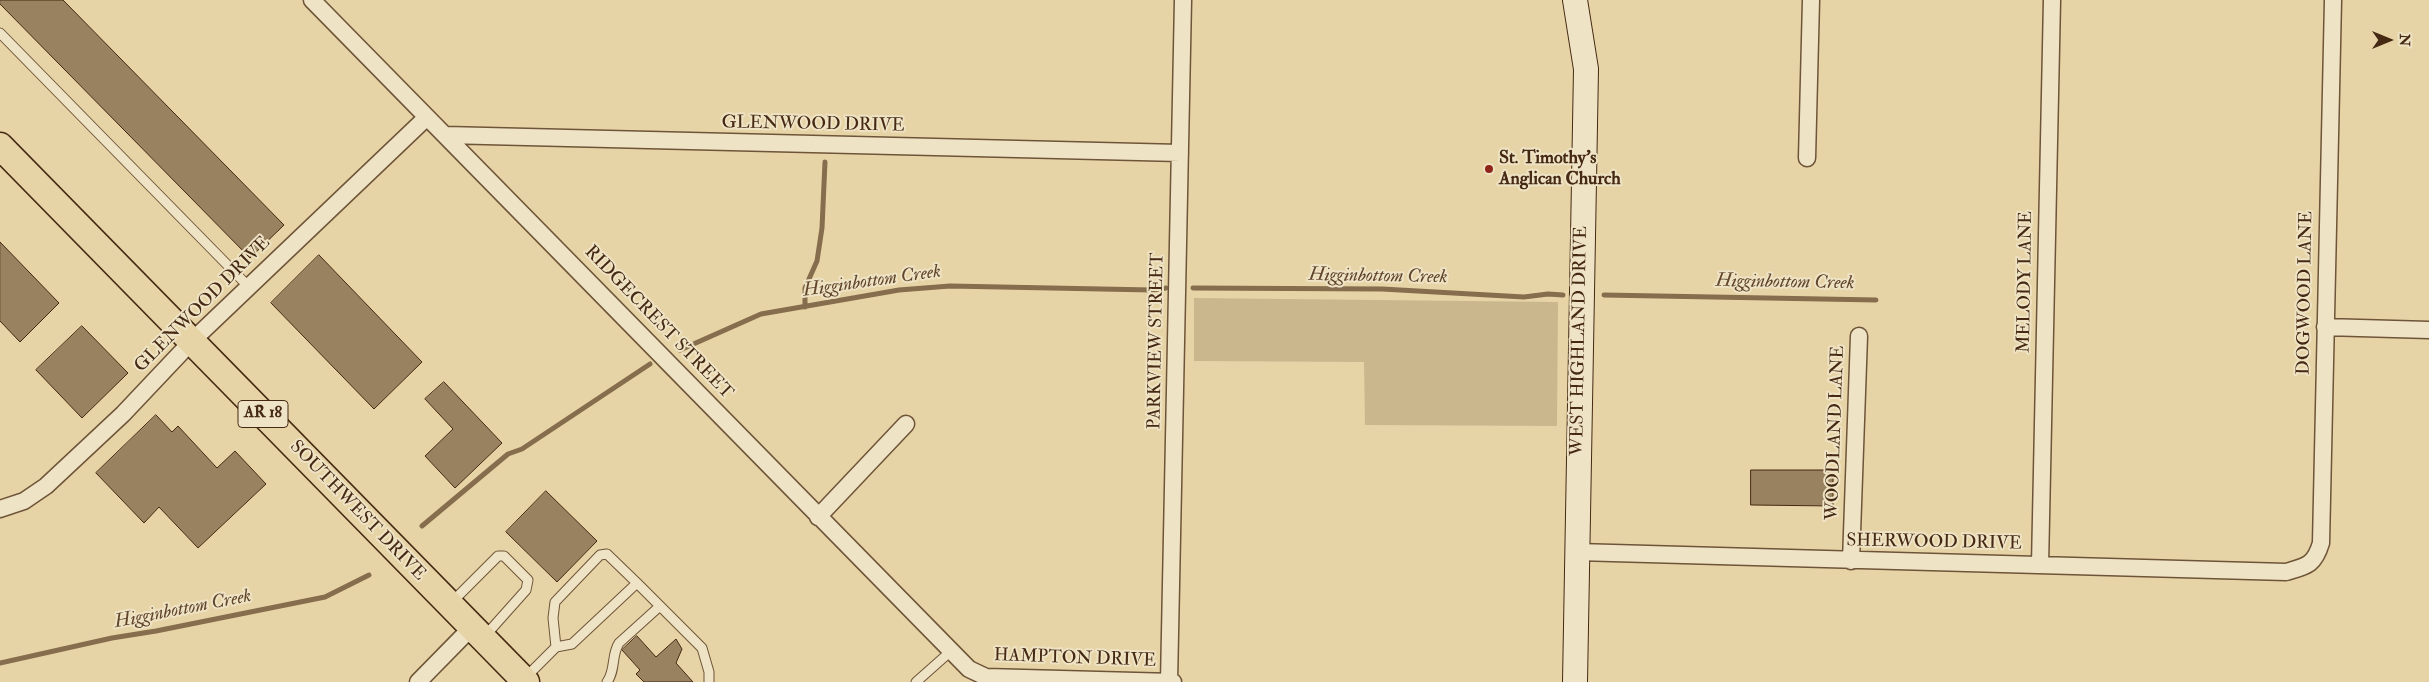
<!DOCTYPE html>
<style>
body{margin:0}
#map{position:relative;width:2429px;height:682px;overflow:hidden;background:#e7d4a6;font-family:"IM FELL Double Pica",serif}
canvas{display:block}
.north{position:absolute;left:2364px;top:15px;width:50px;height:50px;-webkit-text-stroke:4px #efe3c5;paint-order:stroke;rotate:90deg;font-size:14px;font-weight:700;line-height:20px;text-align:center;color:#452913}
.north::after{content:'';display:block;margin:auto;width:18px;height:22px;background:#452913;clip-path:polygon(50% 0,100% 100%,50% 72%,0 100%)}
</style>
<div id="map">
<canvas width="2429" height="682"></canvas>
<div class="north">N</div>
</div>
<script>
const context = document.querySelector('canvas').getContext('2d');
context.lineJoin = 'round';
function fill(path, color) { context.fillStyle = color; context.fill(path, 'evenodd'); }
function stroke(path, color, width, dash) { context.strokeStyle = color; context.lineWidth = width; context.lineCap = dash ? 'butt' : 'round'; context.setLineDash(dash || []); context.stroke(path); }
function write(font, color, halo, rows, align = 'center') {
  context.font = font + ' "IM FELL Double Pica",serif'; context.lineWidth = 4; context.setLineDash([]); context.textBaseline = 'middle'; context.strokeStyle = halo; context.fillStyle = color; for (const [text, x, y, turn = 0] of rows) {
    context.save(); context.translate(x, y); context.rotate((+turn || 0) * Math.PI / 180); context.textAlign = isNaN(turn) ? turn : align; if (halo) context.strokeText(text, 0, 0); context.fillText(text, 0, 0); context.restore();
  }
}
fill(new Path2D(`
 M1194,298L1558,302L1557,426L1365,425L1364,362L1194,361Z`), '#cbb78d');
stroke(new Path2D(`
 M1193,288L1382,289L1524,297L1548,294L1563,295
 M1604,295L1876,300
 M805,307V288L817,261L822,228L825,162
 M680,350L761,314L899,290L950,286L1152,290L1166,288
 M422,526L508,454L522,449L650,364
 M0,663L112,638L156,631L325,597L369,575`), '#856d4d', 5);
const building = new Path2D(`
 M0,0H63L284,225L250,258L0,4Z
 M0,242L59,303L20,342L0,321Z
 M319,255L422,362L374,409L271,303Z
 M82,326L128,373L82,418L36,370Z
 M444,382L502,443L455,488L425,456L453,429L425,399Z
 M156,415L172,432L178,426L217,468L235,451L266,484L198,548L159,507L144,523L96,473Z
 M1751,470H1833V506L1751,505Z
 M546,491L597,541L557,582L506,532Z
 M637,636L656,657L676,639L682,649L676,663L693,682H644L636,674L640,670L622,650Z`);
fill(building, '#99825f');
stroke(building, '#452913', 1);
const lane = new Path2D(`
 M0,33L249,287
 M637,583L660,606
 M452,602L498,556H504L528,580L526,590L485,636
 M525,678L556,647L572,644L637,583L607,554L600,555L555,602L553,618L556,647
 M607,682C616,670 611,655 619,643L660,606L702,648L709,672V682
 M916,682L951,651`);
const street = new Path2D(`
 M312,0L969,669L986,677L1173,682
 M445,135L1180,153
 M1807,158L1811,0
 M2325,327L2429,330
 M0,509L24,501L46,486L123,414L192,341L427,117
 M818,517L906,424
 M1577,552L2286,572C2306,566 2314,566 2321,543L2333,0
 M1851,561L1859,336
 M2040,565L2052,0
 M418,682L472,627
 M1169,682L1183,0`);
const secondary = new Path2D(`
 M1575,682L1586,69L1575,0`);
const primary = new Path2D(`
 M0,146L526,682`);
stroke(lane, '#6e5438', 11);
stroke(street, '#6e5438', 19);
stroke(secondary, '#452913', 26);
stroke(primary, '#452913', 29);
stroke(lane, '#efe3c5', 9);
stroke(street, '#efe3c5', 16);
stroke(secondary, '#efe3c5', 24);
stroke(primary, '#e7d4a6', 26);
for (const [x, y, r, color] of [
 [1489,169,5,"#8f2418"]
]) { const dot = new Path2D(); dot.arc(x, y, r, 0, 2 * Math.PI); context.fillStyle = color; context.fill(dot); stroke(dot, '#efe3c5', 2); }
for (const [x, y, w] of [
 [263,414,50]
]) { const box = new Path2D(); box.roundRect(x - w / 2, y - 13.5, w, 27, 4); context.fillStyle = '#efe3c5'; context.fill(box); stroke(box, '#452913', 1); }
write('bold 16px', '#452913', null, [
 ["AR 18",263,414]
]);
write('18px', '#452913', '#efe3c5', [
 ["GLENWOOD DRIVE",813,125,1],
 ["MELODY LANE",2026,282,-89],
 ["DOGWOOD LANE",2306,293,-89],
 ["GLENWOOD DRIVE",203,305,-45],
 ["RIDGECREST STREET",658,323,46],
 ["PARKVIEW STREET",1157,341,-89],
 ["WEST HIGHLAND DRIVE",1580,341,-89],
 ["WOODLAND LANE",1836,433,-88],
 ["SOUTHWEST DRIVE",357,511,46],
 ["SHERWOOD DRIVE",1934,543,1],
 ["HAMPTON DRIVE",1075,659,2]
]);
write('bold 18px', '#452913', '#efe3c5', [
 ["St. Timothy's",1499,159],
 ["Anglican Church",1499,180]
], 'left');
write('italic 19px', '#60452b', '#efe3c5', [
 ["Higginbottom Creek",1378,277,1],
 ["Higginbottom Creek",872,282,-8],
 ["Higginbottom Creek",1785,283,1],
 ["Higginbottom Creek",183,610,-11]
]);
</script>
